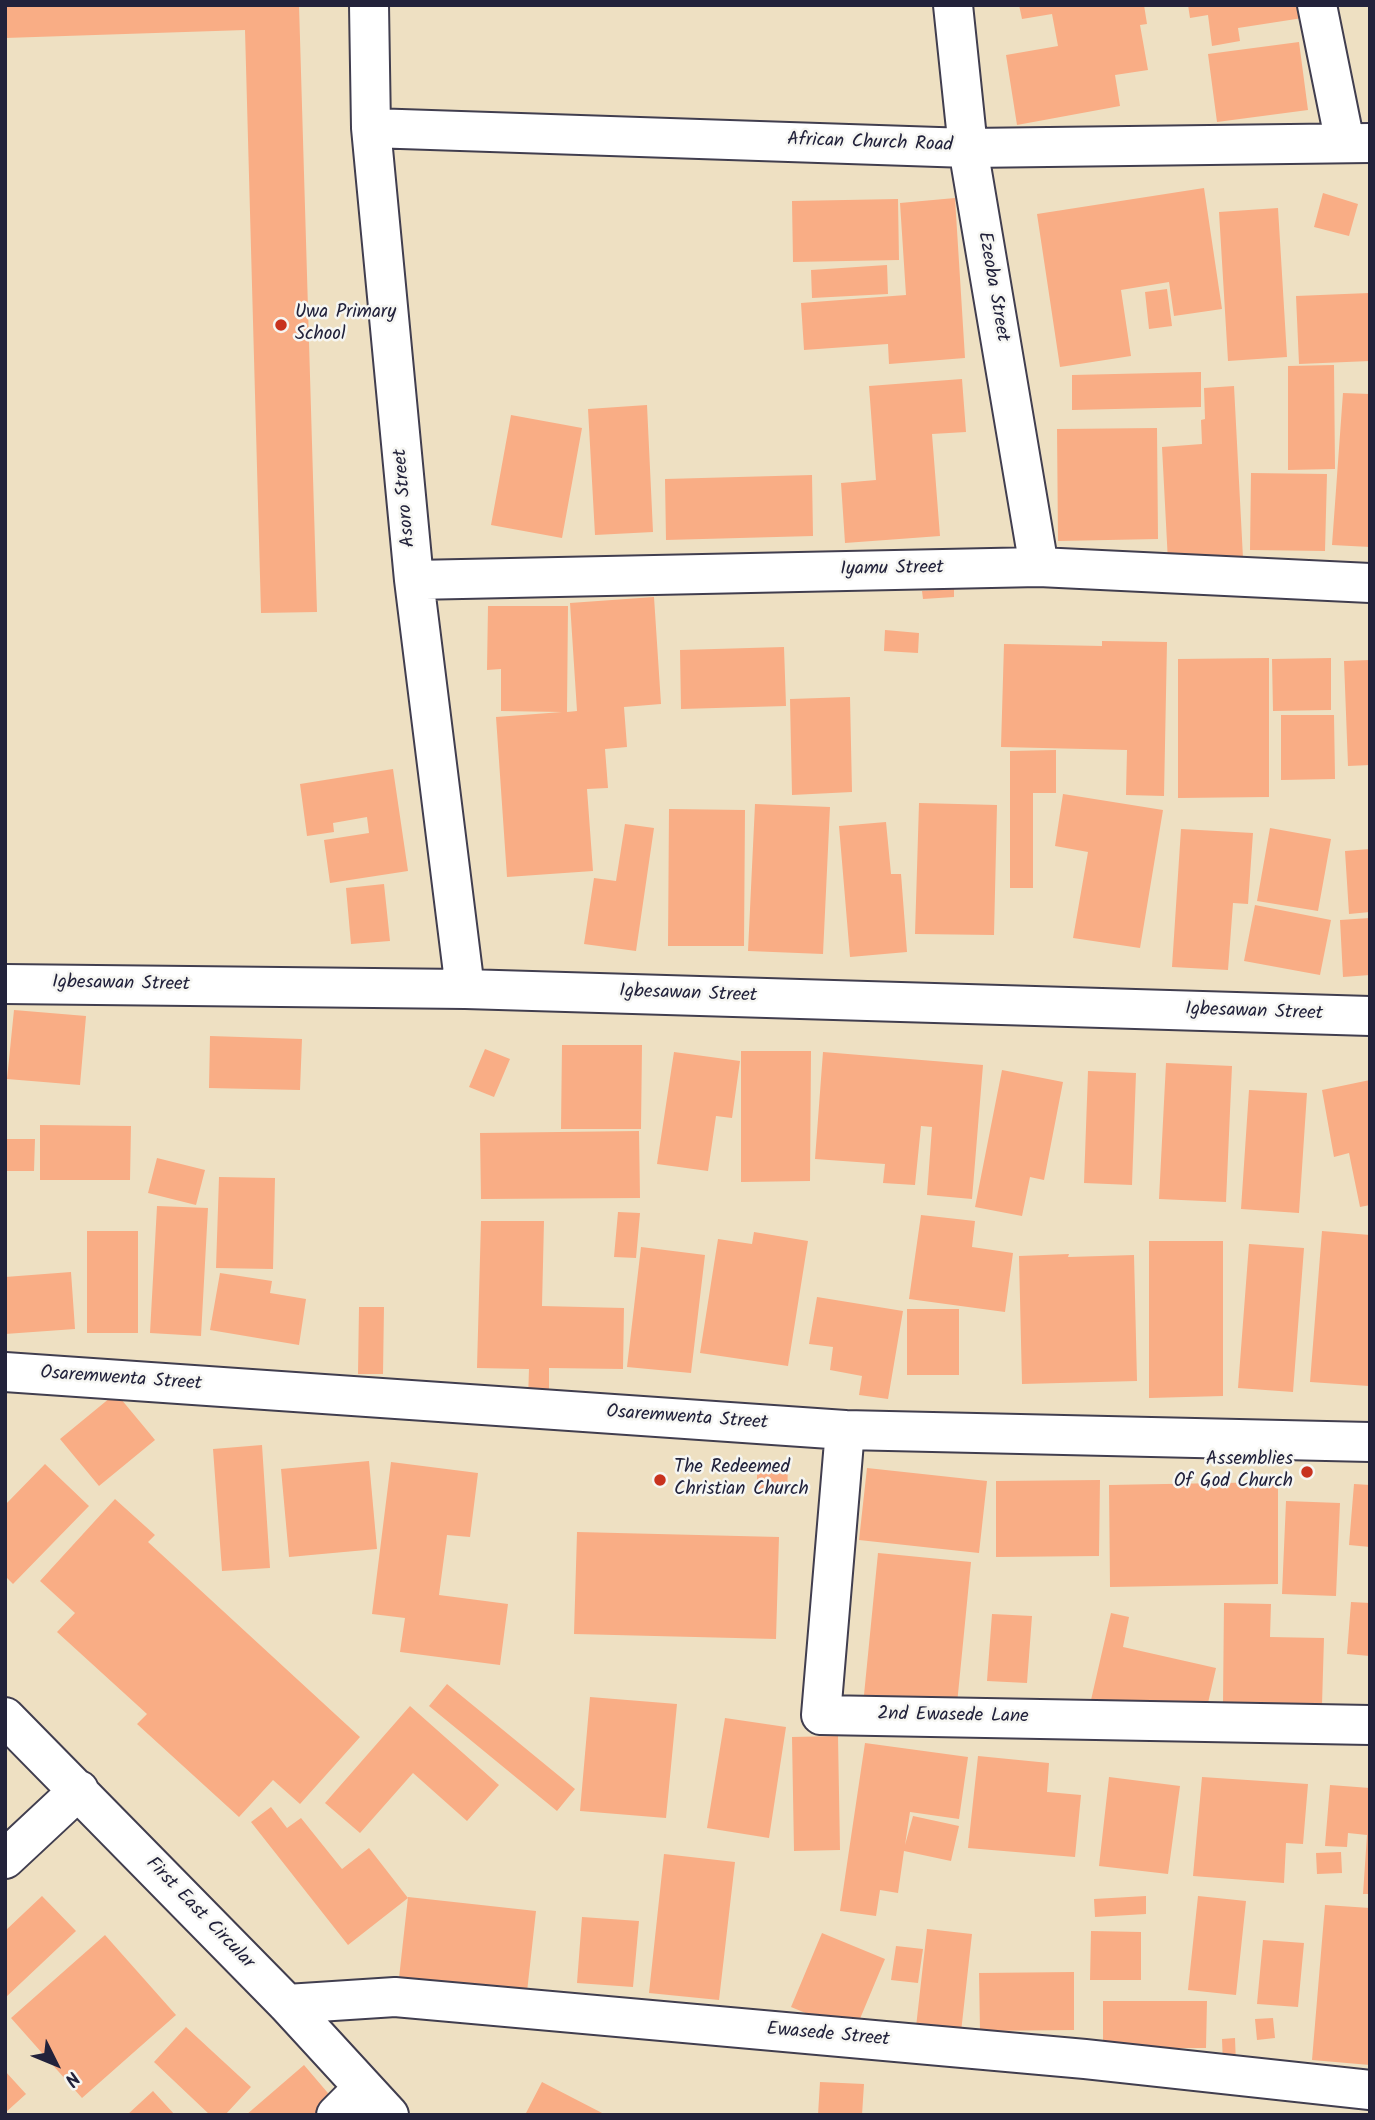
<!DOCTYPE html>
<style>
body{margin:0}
#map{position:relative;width:1375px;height:2120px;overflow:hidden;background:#eee0c2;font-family:Kalam,sans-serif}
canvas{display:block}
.frame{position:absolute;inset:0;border:7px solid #22223b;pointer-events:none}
.north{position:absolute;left:21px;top:2029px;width:70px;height:70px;-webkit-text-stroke:5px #f6f6f2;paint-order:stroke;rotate:133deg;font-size:19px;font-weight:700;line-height:28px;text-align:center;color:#22223b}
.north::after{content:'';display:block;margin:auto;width:24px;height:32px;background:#22223b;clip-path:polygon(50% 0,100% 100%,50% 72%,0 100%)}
</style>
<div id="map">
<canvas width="1375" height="2120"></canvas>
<div class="frame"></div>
<div class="north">N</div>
</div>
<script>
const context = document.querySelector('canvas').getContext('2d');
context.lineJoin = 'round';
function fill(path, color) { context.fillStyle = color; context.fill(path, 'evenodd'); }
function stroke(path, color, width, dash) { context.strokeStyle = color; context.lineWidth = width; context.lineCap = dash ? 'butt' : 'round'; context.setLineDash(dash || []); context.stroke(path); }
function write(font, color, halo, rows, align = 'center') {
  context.font = font + ' Kalam,sans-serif'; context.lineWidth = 5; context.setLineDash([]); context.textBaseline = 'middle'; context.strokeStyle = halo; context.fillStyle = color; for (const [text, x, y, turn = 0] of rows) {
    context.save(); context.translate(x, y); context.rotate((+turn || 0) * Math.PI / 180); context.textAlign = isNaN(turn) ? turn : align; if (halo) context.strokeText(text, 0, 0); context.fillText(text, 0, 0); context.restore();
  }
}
fill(new Path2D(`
 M5,5H299L317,612L261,613L245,30L5,38Z
 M1019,5H1144L1147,24L1140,25L1148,70L1115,75L1120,106L1017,125L1006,55L1058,46L1052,14L1022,19Z
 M1188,5H1307L1309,17L1238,28L1240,41L1212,46L1208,15L1190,18Z
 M1299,42L1308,110L1217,122L1208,54Z
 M1204,188L1222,309L1174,316L1169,282L1121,290L1131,356L1060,367L1037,214Z
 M1323,193L1358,204L1349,236L1314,227Z
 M955,198L965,358L889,364L888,344L804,350L801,303L906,295L900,203Z
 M898,199L899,260L793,262L792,201Z
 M1278,208L1287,357L1228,361L1219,212Z
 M887,265L888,294L812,298L811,270Z
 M1167,289L1172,326L1149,329L1145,292Z
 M1369,293L1370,361L1299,364L1296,296Z
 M1334,365L1335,469L1288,470V366Z
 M1201,372V407L1072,410V375Z
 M962,379L966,432L932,434L940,536L845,543L841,483L876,480L869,386Z
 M1234,386L1243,558L1168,562L1162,447L1202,444L1201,420L1205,419L1204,388Z
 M1343,393L1370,394V547L1332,545Z
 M647,405L653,532L595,535L588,409Z
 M511,415L582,428L562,538L491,525Z
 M1157,428L1158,539L1058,541L1057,429Z
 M1251,473L1327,474L1325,551L1250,550Z
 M812,475L813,536L666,540L665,479Z
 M954,589V597L923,599L922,591Z
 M654,597L661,704L624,707L627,747L605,749L608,788L587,789L593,871L507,877L496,717L562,712L501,711V669L487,670L488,606H568L567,712L577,711L570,603Z
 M885,630L919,633L918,653L884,651Z
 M1102,641L1167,642L1164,796L1126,795L1127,750L1001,747L1004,644L1102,646Z
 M784,647L786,706L681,709L680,650Z
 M1269,658V797L1178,798V659Z
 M1331,658V710L1273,711L1272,659Z
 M1370,660V765L1348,766L1344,661Z
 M850,697L852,792L792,795L790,699Z
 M1281,715H1334L1335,779L1281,780Z
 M1056,750V793H1033V888H1010V751Z
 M393,769L408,871L330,883L324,840L369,833L367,817L333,823L334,832L307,836L300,784Z
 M1063,794L1163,810L1140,948L1073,938L1088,852L1055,846Z
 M919,803L997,805L994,935L915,934Z
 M755,804L830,807L823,954L748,951Z
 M669,809L745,810L744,946H668Z
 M886,822L891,874H901L907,952L850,957L839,826Z
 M625,824L654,828L636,951L584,944L594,878L616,881Z
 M1270,828L1331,839L1318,911L1257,901Z
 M1181,829L1253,833L1248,904L1233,903L1228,970L1172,967Z
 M1370,849V912L1349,914L1345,851Z
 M384,884L390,941L351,944L346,888Z
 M1255,905L1331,920L1320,975L1244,961Z
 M1370,918V975L1343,977L1340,920Z
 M14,1010L86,1016L80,1085L7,1079Z
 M210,1036L302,1039L300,1090L209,1088Z
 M562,1045H642L641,1129H561Z
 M485,1049L510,1059L494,1097L469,1087Z
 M741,1051H811L810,1181L741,1182Z
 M674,1052L740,1061L732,1118L716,1116L708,1171L657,1164Z
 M823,1052L983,1065L972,1199L927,1195L932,1127L921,1126L915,1185L883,1183L885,1164L815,1159Z
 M1166,1063L1232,1066L1226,1202L1159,1199Z
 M1002,1070L1063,1082L1044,1180L1030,1177L1022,1216L975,1207Z
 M1088,1071L1136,1073L1132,1185L1084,1183Z
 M1370,1080V1205L1360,1207L1349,1153L1334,1157L1322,1090Z
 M1249,1090L1307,1093L1299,1213L1241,1209Z
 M40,1125L131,1126L130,1180H40Z
 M639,1131L640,1198L481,1199L480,1133Z
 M5,1139H35L34,1171H5Z
 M157,1158L205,1170L196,1205L148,1193Z
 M219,1177L275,1178L273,1269L216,1268Z
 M157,1206L208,1208L201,1336L150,1333Z
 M618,1212L640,1213L636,1258L614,1257Z
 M921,1215L975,1221L972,1247L1013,1253L1005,1312L909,1299Z
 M481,1221H544L542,1306L624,1308L623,1369L549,1368V1400H528L529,1369L477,1368Z
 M87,1231H138V1333H87Z
 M1322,1231L1370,1235L1369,1386L1310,1382Z
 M754,1232L808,1241L788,1366L700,1353L718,1239L752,1244Z
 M1149,1241H1223V1396L1149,1398Z
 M1249,1244L1304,1248L1293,1392L1238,1388Z
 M641,1247L705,1255L691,1373L627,1367Z
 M1069,1254L1068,1257L1134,1255L1137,1381L1022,1384L1019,1256Z
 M71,1272L75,1329L5,1334V1277Z
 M220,1273L272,1281L270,1293L306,1299L299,1345L210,1330Z
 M817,1297L903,1311L888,1399L859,1395L862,1376L830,1370L833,1347L809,1344Z
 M359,1307H384L383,1374H358Z
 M907,1309H959V1375H907Z
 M116,1393L155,1440L99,1486L60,1439Z
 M262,1445L270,1568L222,1571L213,1449Z
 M369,1461L377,1549L289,1557L281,1469Z
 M391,1462L478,1473L470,1537L447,1535L439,1595L508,1604L500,1665L400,1652L405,1618L372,1614Z
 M45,1464L89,1506L13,1584L5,1576V1505Z
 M757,1466L788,1467L787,1495H757Z
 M867,1468L987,1481L979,1553L859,1540Z
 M1100,1480L1099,1556L996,1557V1481Z
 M1278,1482V1584L1110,1587L1109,1485Z
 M1354,1484L1370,1485V1547L1349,1545Z
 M115,1499L155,1535L148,1542L360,1737L300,1804L273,1780L239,1817L137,1724L147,1714L57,1632L75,1613L40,1581Z
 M1286,1501L1340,1503L1336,1596L1282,1594Z
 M577,1532L779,1537L776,1639L574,1634Z
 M878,1553L971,1562L957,1704L864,1695Z
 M1351,1602L1370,1603V1656L1347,1654Z
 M1224,1603L1271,1604L1270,1637L1324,1638L1322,1705L1223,1703Z
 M1111,1613L1129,1617L1123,1647L1216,1668L1203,1725L1091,1700Z
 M992,1614L1032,1616L1027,1683L987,1681Z
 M447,1684L575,1789L557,1811L429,1706Z
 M590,1697L677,1704L666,1818L580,1811Z
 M410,1706L499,1785L467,1821L413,1773L360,1833L325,1803Z
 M725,1718L786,1727L769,1838L707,1828Z
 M838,1736L840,1850L794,1851L792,1737Z
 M865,1743L968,1757L959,1819L910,1812L905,1845L913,1816L959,1826L951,1861L904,1851L898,1893L880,1890L876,1916L840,1911Z
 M978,1756L1049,1763L1047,1792L1081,1795L1075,1857L968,1848Z
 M1109,1777L1180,1786L1168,1874L1099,1866Z
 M1202,1777L1308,1784L1303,1844L1286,1843L1284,1883L1193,1876Z
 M1330,1785L1370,1788V1894H1363L1367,1835L1348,1833L1347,1847L1325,1846Z
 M271,1807L287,1828L301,1818L342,1869L369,1848L408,1898L348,1945L251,1822Z
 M1341,1852L1342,1873L1317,1874L1316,1853Z
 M664,1854L735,1862L719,2000L649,1993Z
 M42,1896L76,1931L5,1998V1931Z
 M1146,1896V1914L1095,1917L1094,1899Z
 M1198,1896L1246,1901L1236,1995L1188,1990Z
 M408,1897L536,1911L527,1992L399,1978Z
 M1325,1905L1370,1908V2065L1312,2060Z
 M582,1917L639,1921L633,1987L577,1983Z
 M927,1929L972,1934L961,2032L916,2027Z
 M1091,1931L1141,1932V1980H1090Z
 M822,1933L885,1959L854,2033L791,2007Z
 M105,1935L176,2015L82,2098L11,2018Z
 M1263,1940L1304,1943L1298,2007L1257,2004Z
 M896,1946L923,1949L918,1983L891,1980Z
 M1074,1972V2030L980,2031L979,1973Z
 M1103,2001H1207L1206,2048H1103Z
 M1273,2018L1275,2038L1257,2040L1255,2019Z
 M186,2027L251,2087L225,2115H210L154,2062Z
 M1235,2038L1236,2065H1223L1222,2039Z
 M304,2065L333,2099L315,2115H246Z
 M5,2071L26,2094L5,2113Z
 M542,2082L606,2115H525Z
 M820,2082L864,2084L862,2115H818Z
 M153,2091L175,2115H127Z`), '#f9ad85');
const minor = new Path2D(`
 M369,5L371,128L414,580L465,989
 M953,5L968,148L1039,567
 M1317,5L1345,143
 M371,128L968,148L1370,143
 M414,580L1039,567L1370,583
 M5,984L465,989L1370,1016
 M5,1372L845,1430L1370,1442
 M845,1430L821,1715L1370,1725
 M5,1717L287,2004L389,2115
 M5,1859L79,1790
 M287,2004L395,1997L1085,2059L1370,2090
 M336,2115L363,2088`);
stroke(minor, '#413e4f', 42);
stroke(minor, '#fff', 38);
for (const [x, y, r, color] of [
 [281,325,7,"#c8321e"],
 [1307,1472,7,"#c8321e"],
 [660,1480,7,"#c8321e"]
]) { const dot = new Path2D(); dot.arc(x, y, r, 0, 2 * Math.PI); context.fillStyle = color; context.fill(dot); stroke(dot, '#f6f6f2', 2.5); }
write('19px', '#22223b', '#f6f6f2', [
 ["African Church Road",870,144,2],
 ["Ezeoba Street",992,287,80],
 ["Asoro Street",406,498,-95],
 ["Iyamu Street",892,570,-1],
 ["Igbesawan Street",121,985,1],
 ["Igbesawan Street",688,995,2],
 ["Igbesawan Street",1254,1013,2],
 ["Osaremwenta Street",121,1380,4],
 ["Osaremwenta Street",687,1419,4],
 ["2nd Ewasede Lane",953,1717,1],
 ["First East Circular",199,1914,46],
 ["Ewasede Street",828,2036,5]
]);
write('19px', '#22223b', '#f6f6f2', [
 ["Uwa Primary",295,314],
 ["School",295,336],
 ["Assemblies",1293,1461,"right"],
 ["Of God Church",1293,1483,"right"],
 ["The Redeemed",674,1469],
 ["Christian Church",674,1491]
], 'left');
</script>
